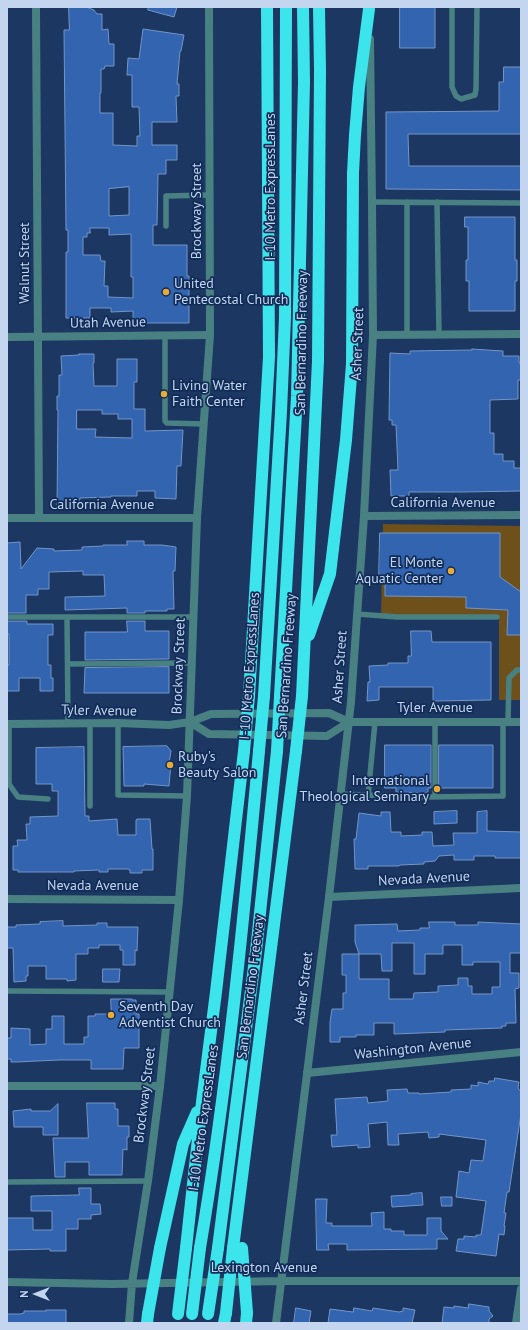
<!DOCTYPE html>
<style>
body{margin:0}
#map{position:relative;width:528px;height:1330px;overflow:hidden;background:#1b3762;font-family:"PT Sans",sans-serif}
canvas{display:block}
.frame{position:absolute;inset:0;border:8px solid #c3d5ef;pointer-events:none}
.north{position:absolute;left:16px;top:1274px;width:40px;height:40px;-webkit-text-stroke:3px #112c57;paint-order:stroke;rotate:270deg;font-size:11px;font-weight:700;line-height:16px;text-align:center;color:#c3d5ef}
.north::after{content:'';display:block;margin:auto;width:14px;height:18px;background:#c3d5ef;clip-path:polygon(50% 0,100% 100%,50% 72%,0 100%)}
</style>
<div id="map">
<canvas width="528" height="1330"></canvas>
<div class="frame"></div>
<div class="north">N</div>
</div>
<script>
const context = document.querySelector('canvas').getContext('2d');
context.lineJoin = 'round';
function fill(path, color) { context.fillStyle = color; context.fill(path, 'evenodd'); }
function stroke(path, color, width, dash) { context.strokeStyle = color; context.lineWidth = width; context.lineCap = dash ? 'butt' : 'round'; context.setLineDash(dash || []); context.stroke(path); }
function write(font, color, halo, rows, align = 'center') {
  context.font = font + ' "PT Sans",sans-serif'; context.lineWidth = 3.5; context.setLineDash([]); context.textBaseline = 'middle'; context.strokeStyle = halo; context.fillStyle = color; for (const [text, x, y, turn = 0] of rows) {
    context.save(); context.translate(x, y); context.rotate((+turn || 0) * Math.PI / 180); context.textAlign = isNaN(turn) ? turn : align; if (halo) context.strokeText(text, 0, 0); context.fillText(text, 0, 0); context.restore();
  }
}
fill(new Path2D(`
 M383,524L521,526V700H499V616H381Z`), '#6e501b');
const building = new Path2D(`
 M69,7H86L94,10L97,14H102V30L108,29L109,44H114V66H105L104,69H101V93H100V113H113V145L137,146V136H140L139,107H132V75H127L128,58L139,59L143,29L184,35L181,51H180L177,84H179V96H176L177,122H152V145H177V160H166V174H158L157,225H153V245H187V276H189V323H133V311L111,312V308H90V318H66V252H68V230H66L64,30H69ZM129,187V215L109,216V189ZM90,228H109V235L131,234V277H133V298L108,297V286H104L105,261H101L100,255H83V237H87V233H90Z
 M149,7H177L174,17L148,10Z
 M400,7H435V48H400Z
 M504,67H521V134H408L409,166H521V190L386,189V112L499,111V82H503Z
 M465,217H515V260H517V281H515V311H469V281H466V260H468V227H465Z
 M472,349L503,351V356H519V363H521V380H518V399L490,400V433H494V454H503V461H514V468H521V491L462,492H409V496H391L390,470H398L396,425H392V420H389L390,353L410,354V351L472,350Z
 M79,354H94V363H93L94,386H117V359H137V382H134V409H145V431L183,430L181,466H177L176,499L155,498V491H137V496H111V497L80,498L79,505H57L58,410H57V396H59V375H62L61,356L79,355ZM77,410H102V414H118V419H132V438L95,437L96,429H77Z
 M380,533H500V577L521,592V635H507L508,610L466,608V597L385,596V580H379Z
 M127,541H144V545H162L176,547L175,571H173L174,609H167V611H145V613H127V608L65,610V597L105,596L104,575H83V571L49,572V589H38V595H26V613H7V543L20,542L21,569L37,548L54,549V551L82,550V547L103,546V545H127Z
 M7,621H27V624H53V635H48V665H51V678H53V691H40V678H19V691H7V665H9V634H7Z
 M127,621H145V631H169V659L85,660V632H127Z
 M411,631H431L432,642H491V700L433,701V687H379V700L367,701L368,682H370L369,666L388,665V663H408V656H411Z
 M169,667V693H84L85,668Z
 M385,745H431V788H428V793L396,792V788H385Z
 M439,745H493V788H439Z
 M167,746L171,751L169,763H171L169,786L144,784V786H124L123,747Z
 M84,747L85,816H89V821L117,819L118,835H136V820L137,819H150L152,849H153V870H142V873H130V870L128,869H108V872H99V870L74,871V872H18V870H13V846H18L17,840H27L26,824H30V817L58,816V791H52V784H36V748Z
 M457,811V823L434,824V812Z
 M487,811V831L521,832V858H495V856H474V860H454V855L439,856L435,861L424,862V864L400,865L399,866H368V869H355L354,839H356L359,813L381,816V812H390L391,832H401V836L422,835V832H432L433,846L454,845L453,833H477V812Z
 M63,921V926L97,925V923H107V927H138L137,951L135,950V965H123V950H120V945H99V948H88V954H76V980L67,981V979H46V966H28V976H26V981L14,982L13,948H7V927H16V925L40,924V922Z
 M429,922H455V925H478V922L521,924V953H510V973H519V988L515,989L516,1023H506V1026H502V1028L445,1030V1032L394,1034V1023H374V1035H356V1037H340V1042H330V1022L332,1009H343V993H346V975H342V954H359V979H389V999H413L414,993L438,992V986L458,985V978H468V986H472V994H492V987H500V962H473V965H462V945H443V954H425V974H414V943H392V971H382L381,954H359L355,942V925L397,924L398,931L420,930V928H429Z
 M103,969H120L119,982H103Z
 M111,999H132V1000H136V1014H139V1048H124L123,1069H91V1060H59L16,1062H11V1059H7V1038H11V1028L30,1029V1045L46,1044V1029H52V1016H64V1044H84V1037H88V1016H95V1014H111Z
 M495,1078L519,1082L518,1088L521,1092V1114L509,1192H507L504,1213H506L504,1226H505L504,1235L499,1234L496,1256L456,1251L458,1239H464V1236L476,1237V1235H481L486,1201L456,1197L459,1171L469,1173L471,1160L483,1161L486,1140L439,1134V1137L429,1138L428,1132L398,1134L399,1145H388L387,1122L368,1124L370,1147L358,1148V1145L332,1147L331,1135H337L335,1099L367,1097L368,1103L388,1101L387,1090L407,1089L408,1093H419V1094L451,1092V1090L471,1089V1085L478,1086V1082L488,1084L489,1081H494Z
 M87,1103H115V1109H118V1126H129V1137H127V1150L123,1149L122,1175H89V1162H65V1177H55L53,1138H88Z
 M58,1104V1135H43V1127H14L13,1111L31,1109V1111H50Z
 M79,1188H91V1204H100L101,1214L91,1215V1219H78V1229H66V1251H50V1249L7,1250V1218H33V1230H52V1211H31V1196L79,1195Z
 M422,1193L423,1205L392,1207L391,1196L411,1195V1194Z
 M441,1197H452V1206H442Z
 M316,1199H327L326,1223H332V1226H372L371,1213L384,1212V1229H391V1231H404V1235H427V1218H441V1231L448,1239H437V1249L347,1250V1244H328L329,1250H317Z
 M469,1304L489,1307V1311L493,1316L489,1319V1323H442L444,1307L454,1308V1306L468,1308Z
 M296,1308L311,1311L309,1323H294Z
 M354,1308L372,1311L373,1308L399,1312L403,1311V1308L415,1310L412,1323H328L330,1309L353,1312Z
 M46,1310H66V1323H7V1314H20L24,1313V1311H46Z`);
fill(building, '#3364af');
stroke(building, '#7495c7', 1);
stroke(new Path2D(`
 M452,7V87L456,96L461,99L475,95L476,89L477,7
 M372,202L521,203
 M437,202L439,335
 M166,226V196L209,195
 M165,335V421L167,423L204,424
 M407,335V202
 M357,614L397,617H497
 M7,617H194
 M67,617L68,723
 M68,664L192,663
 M435,721V797
 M508,721L509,678L517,670H521
 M90,723V806
 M118,723V795L187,796
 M9,724V784L18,797L48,799
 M340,794L428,797L503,796V721
 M368,796L375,722
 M7,991L170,992
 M7,1182L148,1181`), '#498183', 5.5);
stroke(new Path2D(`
 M36,7L39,518
 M373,335L521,334
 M7,337L210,335
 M364,516L521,515
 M7,518H197
 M329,897L521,888
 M7,899L179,900
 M307,1073L521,1052
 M7,1086H160
 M282,1281H521
 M516,1323L521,1289`), '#498183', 8);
stroke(new Path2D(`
 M190,722L209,734L327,736L349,722
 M7,724L118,723L169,725L190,722L211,714L329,713L349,722H521
 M7,1282L111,1284L282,1281
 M129,1323L132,1283L148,1181L160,1086L179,900L187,796L197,518L210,335L209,7
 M276,1323L329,897L351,702L364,516L373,335L372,202L370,39`), '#498183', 8);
stroke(new Path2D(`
 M309,635L330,574L346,440L352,364L353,173L355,135L359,87L369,9
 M249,696L269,357L267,7
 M264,696L281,412L285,317L286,7
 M280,696L297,396L304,82L303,7
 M302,696L318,361L320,70L319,7
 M160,1248L183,1144L197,1112
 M186,1248L202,1102L216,992L244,751
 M200,1248C228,1083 244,917 259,751
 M218,1248L256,951L277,751
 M233,1248L296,751
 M147,1323L148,1314
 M224,1323L226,1313
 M246,1323L247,1313`), '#3ce4eb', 12);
stroke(new Path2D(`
 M244,751L249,696
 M259,751L264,696
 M277,751L280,696
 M296,751L302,696
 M242,1248L247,1313
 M226,1313L233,1248
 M148,1314L160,1248
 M178,1314L186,1248
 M192,1314L200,1248
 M208,1314L218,1248`), '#3ce4eb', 12);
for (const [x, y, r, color] of [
 [166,292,4,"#e8ab37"],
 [164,394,4,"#e8ab37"],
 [451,571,4,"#e8ab37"],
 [170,765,4,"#e8ab37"],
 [437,789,4,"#e8ab37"],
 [111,1015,4,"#e8ab37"]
]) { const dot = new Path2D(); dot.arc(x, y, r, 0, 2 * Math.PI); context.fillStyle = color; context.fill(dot); stroke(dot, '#112c57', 1.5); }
write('14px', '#c3d5ef', '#112c57', [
 ["I-10 Metro ExpressLanes",271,187,-90],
 ["Brockway Street",197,211,-90],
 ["Walnut Street",25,263,-90],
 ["Utah Avenue",108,323,-1],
 ["San Bernardino Freeway",302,343,-89],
 ["Asher Street",358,344,-88],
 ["California Avenue",443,503],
 ["California Avenue",102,505],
 ["Brockway Street",179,666,-88],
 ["I-10 Metro ExpressLanes",250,666,-86],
 ["San Bernardino Freeway",287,666,-86],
 ["Asher Street",340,667,-86],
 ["Tyler Avenue",435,708],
 ["Tyler Avenue",99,711,1],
 ["Nevada Avenue",424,879,-3],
 ["Nevada Avenue",93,886],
 ["San Bernardino Freeway",251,987,-83],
 ["Asher Street",304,988,-83],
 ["Washington Avenue",413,1049,-6],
 ["Brockway Street",145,1095,-83],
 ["I-10 Metro ExpressLanes",204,1118,-82],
 ["Lexington Avenue",264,1268]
]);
write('14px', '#c3d5ef', '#112c57', [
 ["United",174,284],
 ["Pentecostal Church",174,300],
 ["Living Water",172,386],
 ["Faith Center",172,402],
 ["El Monte",443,563,"right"],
 ["Aquatic Center",443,579,"right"],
 ["Ruby's",178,757],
 ["Beauty Salon",178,773],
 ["International",429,781,"right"],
 ["Theological Seminary",429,797,"right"],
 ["Seventh Day",119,1007],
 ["Adventist Church",119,1023]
], 'left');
</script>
